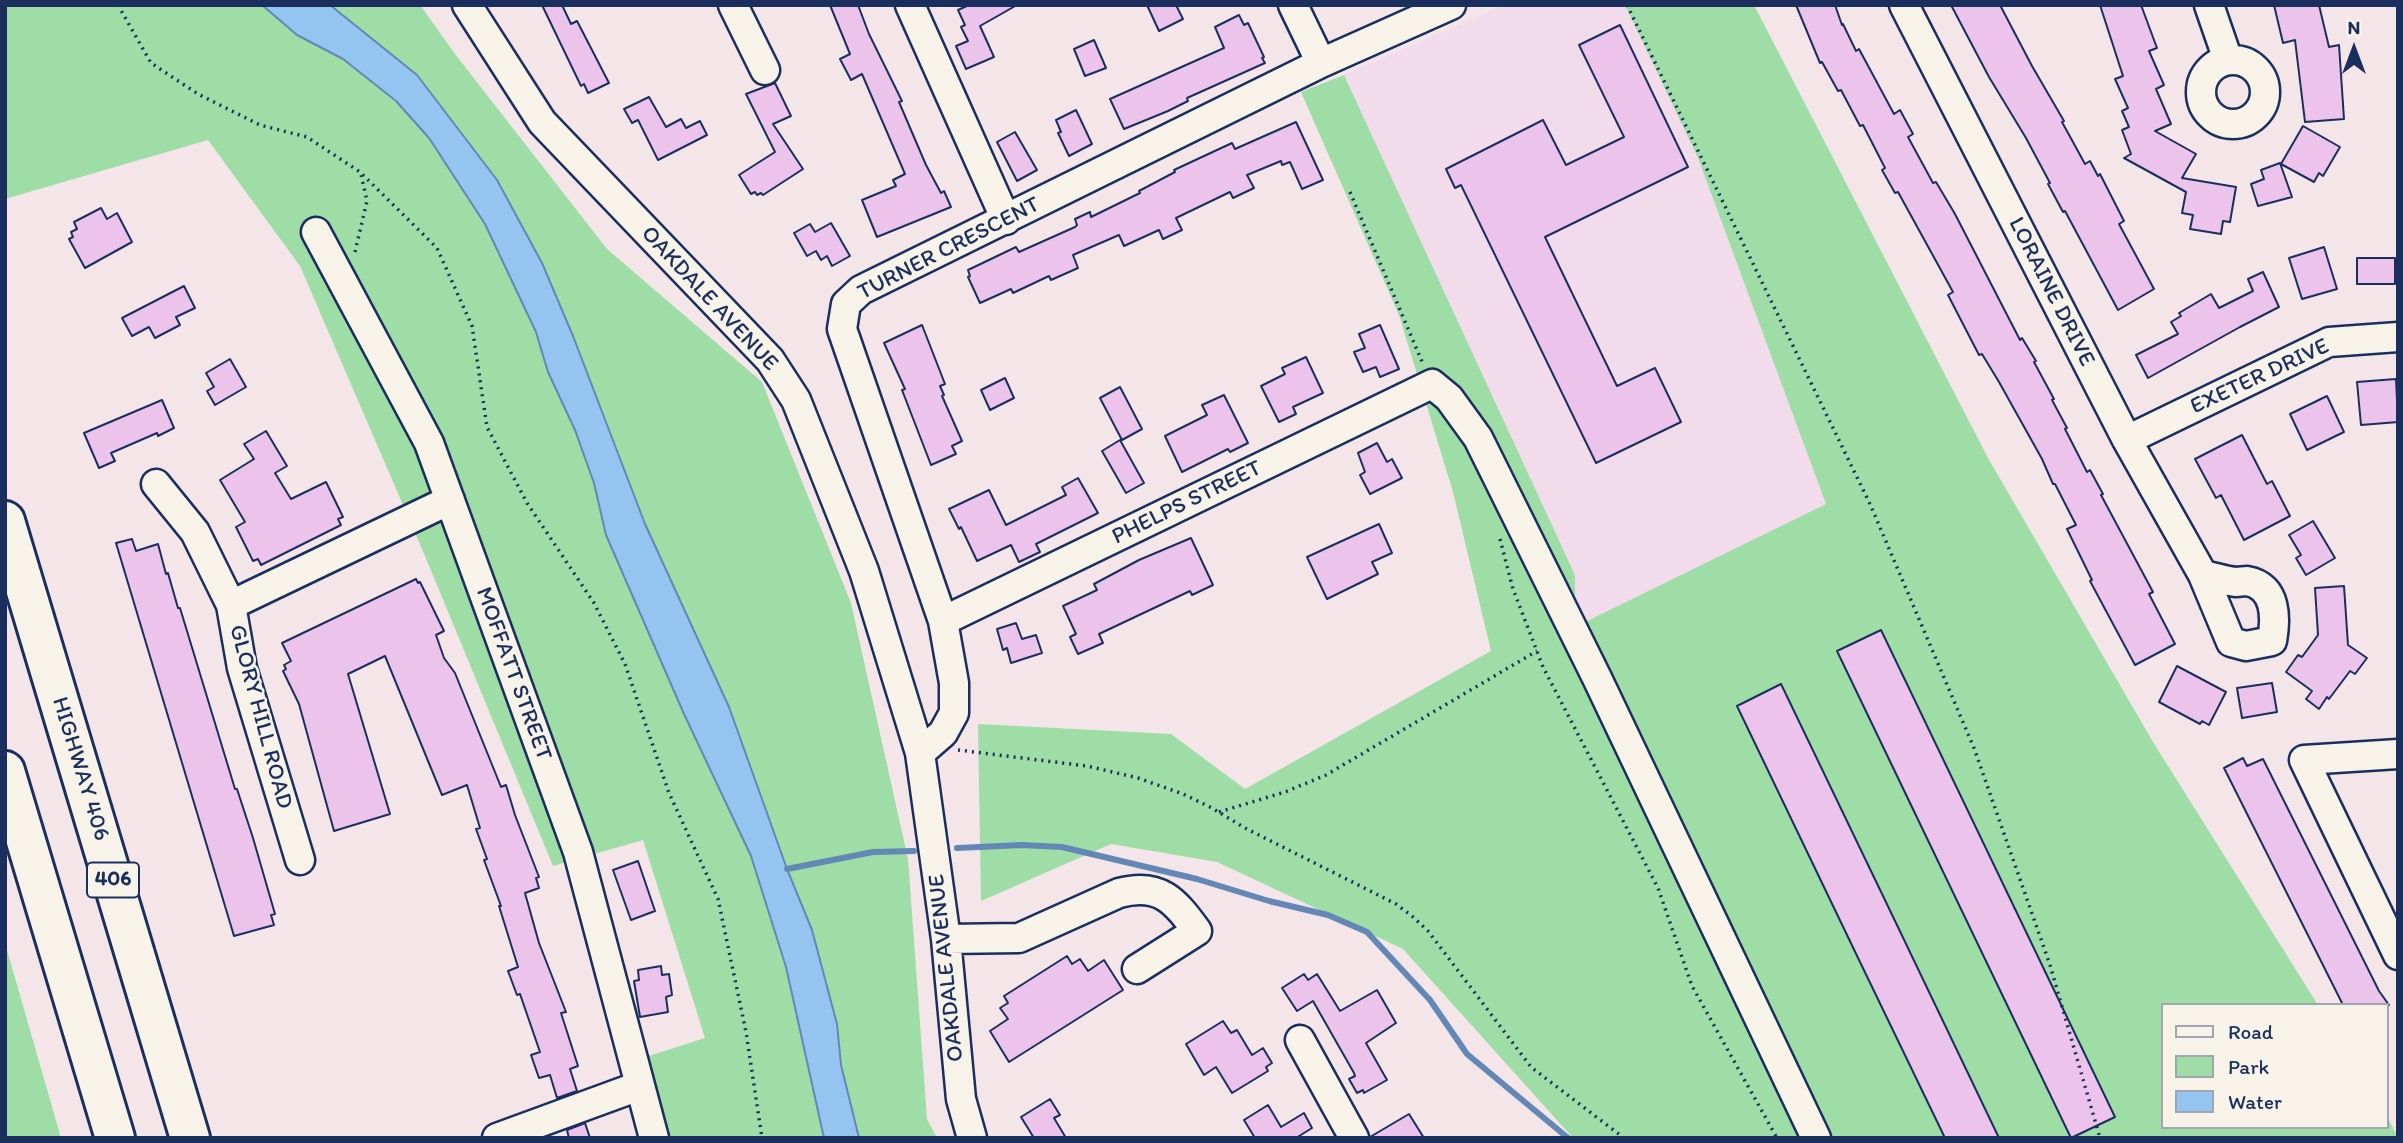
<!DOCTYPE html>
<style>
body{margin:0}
#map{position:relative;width:2403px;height:1143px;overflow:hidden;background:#f4e5e9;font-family:Itim,sans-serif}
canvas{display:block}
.frame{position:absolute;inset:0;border:7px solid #1b2f5e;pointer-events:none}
.legend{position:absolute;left:2161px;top:1003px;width:228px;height:126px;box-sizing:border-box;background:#f7f3e8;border:2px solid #9fa5b1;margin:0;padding:9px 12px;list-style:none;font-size:21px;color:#1b2f5e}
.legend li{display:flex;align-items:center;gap:14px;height:35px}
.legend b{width:35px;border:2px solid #9fa5b1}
.north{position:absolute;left:2319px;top:14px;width:70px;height:70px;-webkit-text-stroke:5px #f7f3e8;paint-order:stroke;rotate:0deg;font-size:19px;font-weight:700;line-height:28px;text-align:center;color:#1b2f5e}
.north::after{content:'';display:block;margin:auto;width:24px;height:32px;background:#1b2f5e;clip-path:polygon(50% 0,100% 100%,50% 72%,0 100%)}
</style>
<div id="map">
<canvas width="2403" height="1143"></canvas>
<div class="frame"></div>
<ul class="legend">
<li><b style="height:9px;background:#f7f3e8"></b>Road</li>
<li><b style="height:19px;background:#9edda6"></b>Park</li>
<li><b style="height:19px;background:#94c4f0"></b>Water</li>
</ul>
<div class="north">N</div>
</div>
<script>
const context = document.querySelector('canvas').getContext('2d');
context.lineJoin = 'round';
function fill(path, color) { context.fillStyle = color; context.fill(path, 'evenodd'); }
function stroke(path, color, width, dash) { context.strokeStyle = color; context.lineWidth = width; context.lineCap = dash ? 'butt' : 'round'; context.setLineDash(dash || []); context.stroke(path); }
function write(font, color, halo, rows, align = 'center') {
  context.font = font + ' Itim,sans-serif'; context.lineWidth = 5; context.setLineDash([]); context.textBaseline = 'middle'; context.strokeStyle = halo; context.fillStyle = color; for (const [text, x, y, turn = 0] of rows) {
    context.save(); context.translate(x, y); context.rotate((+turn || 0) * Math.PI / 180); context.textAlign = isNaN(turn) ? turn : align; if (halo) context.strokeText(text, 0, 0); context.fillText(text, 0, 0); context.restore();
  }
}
fill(new Path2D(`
 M1504,5H1625L1698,158L1826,504L1575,628V575L1344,75Z`), '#f2dbea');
fill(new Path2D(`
 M5,5H420L455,54L607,249L762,382L851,603L908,859L927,1119L937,1138H663L636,1060L705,1038L643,840L553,866L425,556L300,266L208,140L5,199Z
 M1625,5H1754L1988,458L2153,742L2318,1005H2163V1127H2387V1116L2398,1138H1573L1403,949L1217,862L1111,844L981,901L978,724L1171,734L1245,789L1491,651L1453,492L1399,315L1301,92L1344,75L1575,575V627L1826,504L1698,158Z
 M5,943L61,1138H5Z`), '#9edda6');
const water = new Path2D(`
 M262,5H330L417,75L497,180L542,263L573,336L645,524L729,707L787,869L812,930L837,1024L841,1065L859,1138H824L786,967L751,856L684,714L606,535L594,483L575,430L548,372L536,332L485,224L429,138L396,101L343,59L297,35Z`);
fill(water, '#94c4f0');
stroke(water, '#6488b6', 2);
stroke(new Path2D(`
 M957,848L1022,845L1062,847L1197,879L1269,901L1328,915L1367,932L1430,1000L1467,1054L1568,1138
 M787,869L873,852L914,851`), '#6488b6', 6);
const building = new Path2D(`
 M542,5H562L571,24L577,21L609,83L588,93L584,84L581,86Z
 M830,5H858L869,34L902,101L899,102L926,165L941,193L944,191L951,207L877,237L862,200L896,186L893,180L905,174L862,74L851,80L840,59L850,54Z
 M969,5H1017L980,26L994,57L966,69L956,46L968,41L961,27L965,25L958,10Z
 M1147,5H1176L1183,19L1159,31Z
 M1796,5H1835L1842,25L1843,24L1856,51L1859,49L1894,114L1900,110L1913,134L1908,137L1933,183L1936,182L1955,214L2020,340L2022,338L2036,361L2034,362L2054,399L2052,400L2067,428L2065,429L2087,472L2090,470L2103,494L2101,495L2153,592L2149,594L2175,644L2135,665L2090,581L2092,580L2067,529L2076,525L2055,484H2053L2042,459L1999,382L1982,354L1979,355L1948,295L1953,292L1898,192L1895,193L1882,170L1885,168L1863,125L1860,126L1841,90L1838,91L1822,62L1820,63Z
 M1951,5H2000L2032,66L2064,121L2062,122L2085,164L2090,161L2098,176L2100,174L2124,221L2119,224L2154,289L2118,310L2065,211L2063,212L2048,184L2050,183L2026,138L1989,77Z
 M2100,5H2141L2157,48L2149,51L2164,85L2156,89L2171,124L2155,131L2196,154L2182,178L2236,187L2230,222L2223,221L2221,234L2190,229L2193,215L2182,213L2186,192L2124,158L2131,154L2122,130L2129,127L2122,111L2128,108L2115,79L2123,76Z
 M2274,5H2319L2329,47L2339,45L2344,119L2305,122L2295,40L2283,43Z
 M1239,15L1244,25L1248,23L1264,57L1262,58L1265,63L1187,98L1188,101L1168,111L1124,129L1110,99L1224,48L1215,27Z
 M1620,25L1688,167L1545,237L1617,386L1655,368L1681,422L1596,463L1461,185L1455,188L1446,169L1543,120L1566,165L1624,137L1579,45Z
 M1094,40L1106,68L1085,76L1074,49Z
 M775,83L791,116L773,124L803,169L763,195L761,193L757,195L755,192L751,194L739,175L775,152L746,94Z
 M649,97L666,127L681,119L686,128L700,121L707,135L658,160L638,120L632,123L624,109Z
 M1076,110L1092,144L1069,156L1058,133L1061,132L1056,120Z
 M1296,122L1323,180L1302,189L1290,162L1282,165L1281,161L1247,175L1254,188L1233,198L1230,192L1176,218L1182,230L1163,239L1159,230L1124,246L1119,235L1073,255L1078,268L1051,280L1049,276L1013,293L1011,289L980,303L968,277L970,276L968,270L1016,247L1019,252L1075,227L1077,225L1075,219L1090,212L1091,217L1140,193L1139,191L1175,172L1174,170L1232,143L1235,149Z
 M2303,126L2340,147L2323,176L2319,173L2314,182L2281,164Z
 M1015,132L1037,170L1017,181L997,142Z
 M2280,163L2292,197L2258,206L2251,184L2264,179L2261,170Z
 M101,208L107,219L117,213L132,242L85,268L69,239L73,237L71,232L77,229L74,222Z
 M831,223L850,256L832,266L827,256L821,260L816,251L807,256L794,233L810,224L815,232Z
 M2324,247L2337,289L2302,299L2289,258Z
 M2357,258H2395V284H2357Z
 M2263,272L2279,307L2240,327L2148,378L2136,355L2178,334L2171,322L2181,316L2179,313L2211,294L2219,308L2253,291L2248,279Z
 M184,286L195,308L176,317L180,325L155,338L149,327L132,336L122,318Z
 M922,325L945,384L940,386L944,395L942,396L962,441L952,446L956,454L931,465L902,390L905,389L884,343Z
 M1380,325L1399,369L1380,377L1376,367L1363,372L1354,352L1365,348L1359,334Z
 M1306,357L1323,393L1293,407L1296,414L1279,422L1261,386L1285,374L1282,368Z
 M230,359L246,387L215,405L207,391L214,387L206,373Z
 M1005,378L1014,398L990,410L981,390Z
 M2396,379L2398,422L2361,425L2357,382Z
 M1120,387L1142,429L1122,440L1100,398Z
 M1224,395L1248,443L1230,452L1228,449L1182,472L1165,436L1207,415L1202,405Z
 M2327,396L2344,432L2307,450L2290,414Z
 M162,400L174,428L158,436L157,433L111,453L115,461L99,468L84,433Z
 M266,431L287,466L275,473L291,499L326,482L343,517L338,519L341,525L261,565L258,559L253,561L236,527L245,522L220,480L254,459L244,444Z
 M2242,435L2267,484L2272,481L2290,516L2244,540L2221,495L2216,498L2195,459Z
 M1120,440L1144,483L1126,493L1102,451Z
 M1377,443L1387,462L1392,459L1402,478L1370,494L1360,475L1365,472L1358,453Z
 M1078,478L1098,513L1036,544L1040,552L1019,562L1011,545L977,561L961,527L959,529L949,509L989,490L1006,525L1066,495L1062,487Z
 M2313,521L2335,558L2306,575L2296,558L2301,555L2289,535Z
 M1379,524L1392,553L1372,562L1378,574L1327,599L1307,557Z
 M1191,538L1213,585L1192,595L1190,591L1099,634L1103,643L1078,654L1070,637L1076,634L1063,606L1097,590L1094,584L1139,560Z
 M132,539L136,551L158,544L166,574L168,573L178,608H180L235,789H237L253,838L275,914L271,915L274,925L234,936L116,543Z
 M416,579L418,583L420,582L444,631L436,635L444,658L455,673L501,787L506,785L515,815L539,877L536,878L539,888L525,893L539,943L566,1012L561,1013L578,1066L570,1069L577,1091L557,1098L550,1075L539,1078L531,1055L540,1052L520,994L517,995L508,971L518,967L499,906H501L484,860L487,859L476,829L480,828L467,785L442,795L385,656L348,674L390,814L334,831L299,704L283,671L286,669L284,665L291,661L282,643Z
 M2344,586L2348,645L2367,658L2355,674L2350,671L2329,699L2327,697L2319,709L2306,699L2312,691L2286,672L2298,655L2302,657L2318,635L2315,588Z
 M1016,623L1022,639L1036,635L1042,653L1011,663L1007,648L1003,650L997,629Z
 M1881,630L2115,1117L2071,1138L1837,651Z
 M2177,666L2226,692L2209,725L2202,721L2200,724L2159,702Z
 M2272,683L2277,712L2242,718L2237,688Z
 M1781,684L1896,923L1999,1138H1945L1860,962L1737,706Z
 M2243,758L2247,766L2263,759L2379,991L2389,1005H2343L2224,768Z
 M638,861L655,911L631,920L613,870Z
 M1067,956L1072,964L1080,959L1088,971L1104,960L1123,990L1009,1062L990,1031L1008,1019L1000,1008L1008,1003L1004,996Z
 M661,966L662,975L669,974L672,995L666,997L668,1012L640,1017L634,981L639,980L638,970Z
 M1304,974L1308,980L1317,974L1340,1011L1377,990L1396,1023L1366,1043L1387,1080L1364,1093L1363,1090L1357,1093L1349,1079L1355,1076L1354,1073L1313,1001L1297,1011L1282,988Z
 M1223,1021L1231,1033L1237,1030L1252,1055L1263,1048L1272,1063L1266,1067L1268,1071L1232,1093L1216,1067L1204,1075L1186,1044Z
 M1050,1099L1060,1115L1054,1118L1066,1138H1034L1021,1117Z
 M1268,1105L1281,1127L1304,1113L1312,1128L1296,1138H1255L1244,1120Z
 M1409,1114L1424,1138H1371L1370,1137Z
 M585,1123L590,1138H569L567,1130Z`);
fill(building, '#ecc3eb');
stroke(building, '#1b2f5e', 2);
const minor = new Path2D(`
 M467,5L542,122L770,360L796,400L864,571L920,753L946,939L961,1099L972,1138
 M733,5L765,70
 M910,5L1006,220
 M1293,5L1321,63
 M1904,5L2127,440L2203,575L2231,642L2246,646L2272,641C2276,619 2277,586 2247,581C2244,581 2240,582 2236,582C2225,581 2214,577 2203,575
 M2209,5L2228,60
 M2201 92a32 32 0 1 1 64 0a32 32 0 1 1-64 0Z
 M316,232L429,443L578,852L654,1138
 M2127,440L2329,342L2398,337
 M156,484L195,532L231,605L242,668L300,860
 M231,605L450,500
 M943,621L1432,384L1449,398L1478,438L1597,678L1816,1138
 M920,753L943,733L954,713V683L943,621L842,329L846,304L861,290L1321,63L1451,5
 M2398,754L2304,760L2398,955
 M946,939L1019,938L1119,893C1160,882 1175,901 1197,931L1137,969
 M1300,1040L1354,1138
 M497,1138L639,1086`);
const highway = new Path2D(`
 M5,521L190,1138
 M5,771L115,1138`);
stroke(minor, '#1b2f5e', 33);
stroke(highway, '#1b2f5e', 44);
stroke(new Path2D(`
 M118,5L151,63L198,94L260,125L307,137L360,172L437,248L472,326L487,427L527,503L594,603L625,664L669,793L718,899L746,1032L762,1138
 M1627,5L1870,504L1974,748L2050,965L2100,1138
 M1350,192L1423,364
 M355,252L367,201L361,174
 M1500,539L1513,589L1543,667L1658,888L1692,986L1777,1138
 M958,750L1087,766L1138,778L1183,794L1212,808L1245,828L1396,904L1412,916L1428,931L1531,1067L1624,1138
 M1219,812L1285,792L1326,775L1537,651`), '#1b2f5e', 3.5, [2, 5]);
stroke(minor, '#f7f3e8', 28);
stroke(highway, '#f7f3e8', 38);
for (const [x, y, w] of [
 [113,880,52]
]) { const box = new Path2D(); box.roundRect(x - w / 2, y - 17.5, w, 35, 5); context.fillStyle = '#f7f3e8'; context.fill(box); stroke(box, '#1b2f5e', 2); }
write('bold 21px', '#1b2f5e', null, [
 ["406",113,880]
]);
write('23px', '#1b2f5e', '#f7f3e8', [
 ["TURNER CRESCENT",949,249,-27],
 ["LORAINE DRIVE",2051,292,63],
 ["OAKDALE AVENUE",709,299,47],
 ["EXETER DRIVE",2260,377,-25],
 ["PHELPS STREET",1187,503,-26],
 ["MOFFATT STREET",513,674,70],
 ["GLORY HILL ROAD",260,717,75],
 ["HIGHWAY 406",80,769,73],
 ["OAKDALE AVENUE",947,968,-96]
]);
</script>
